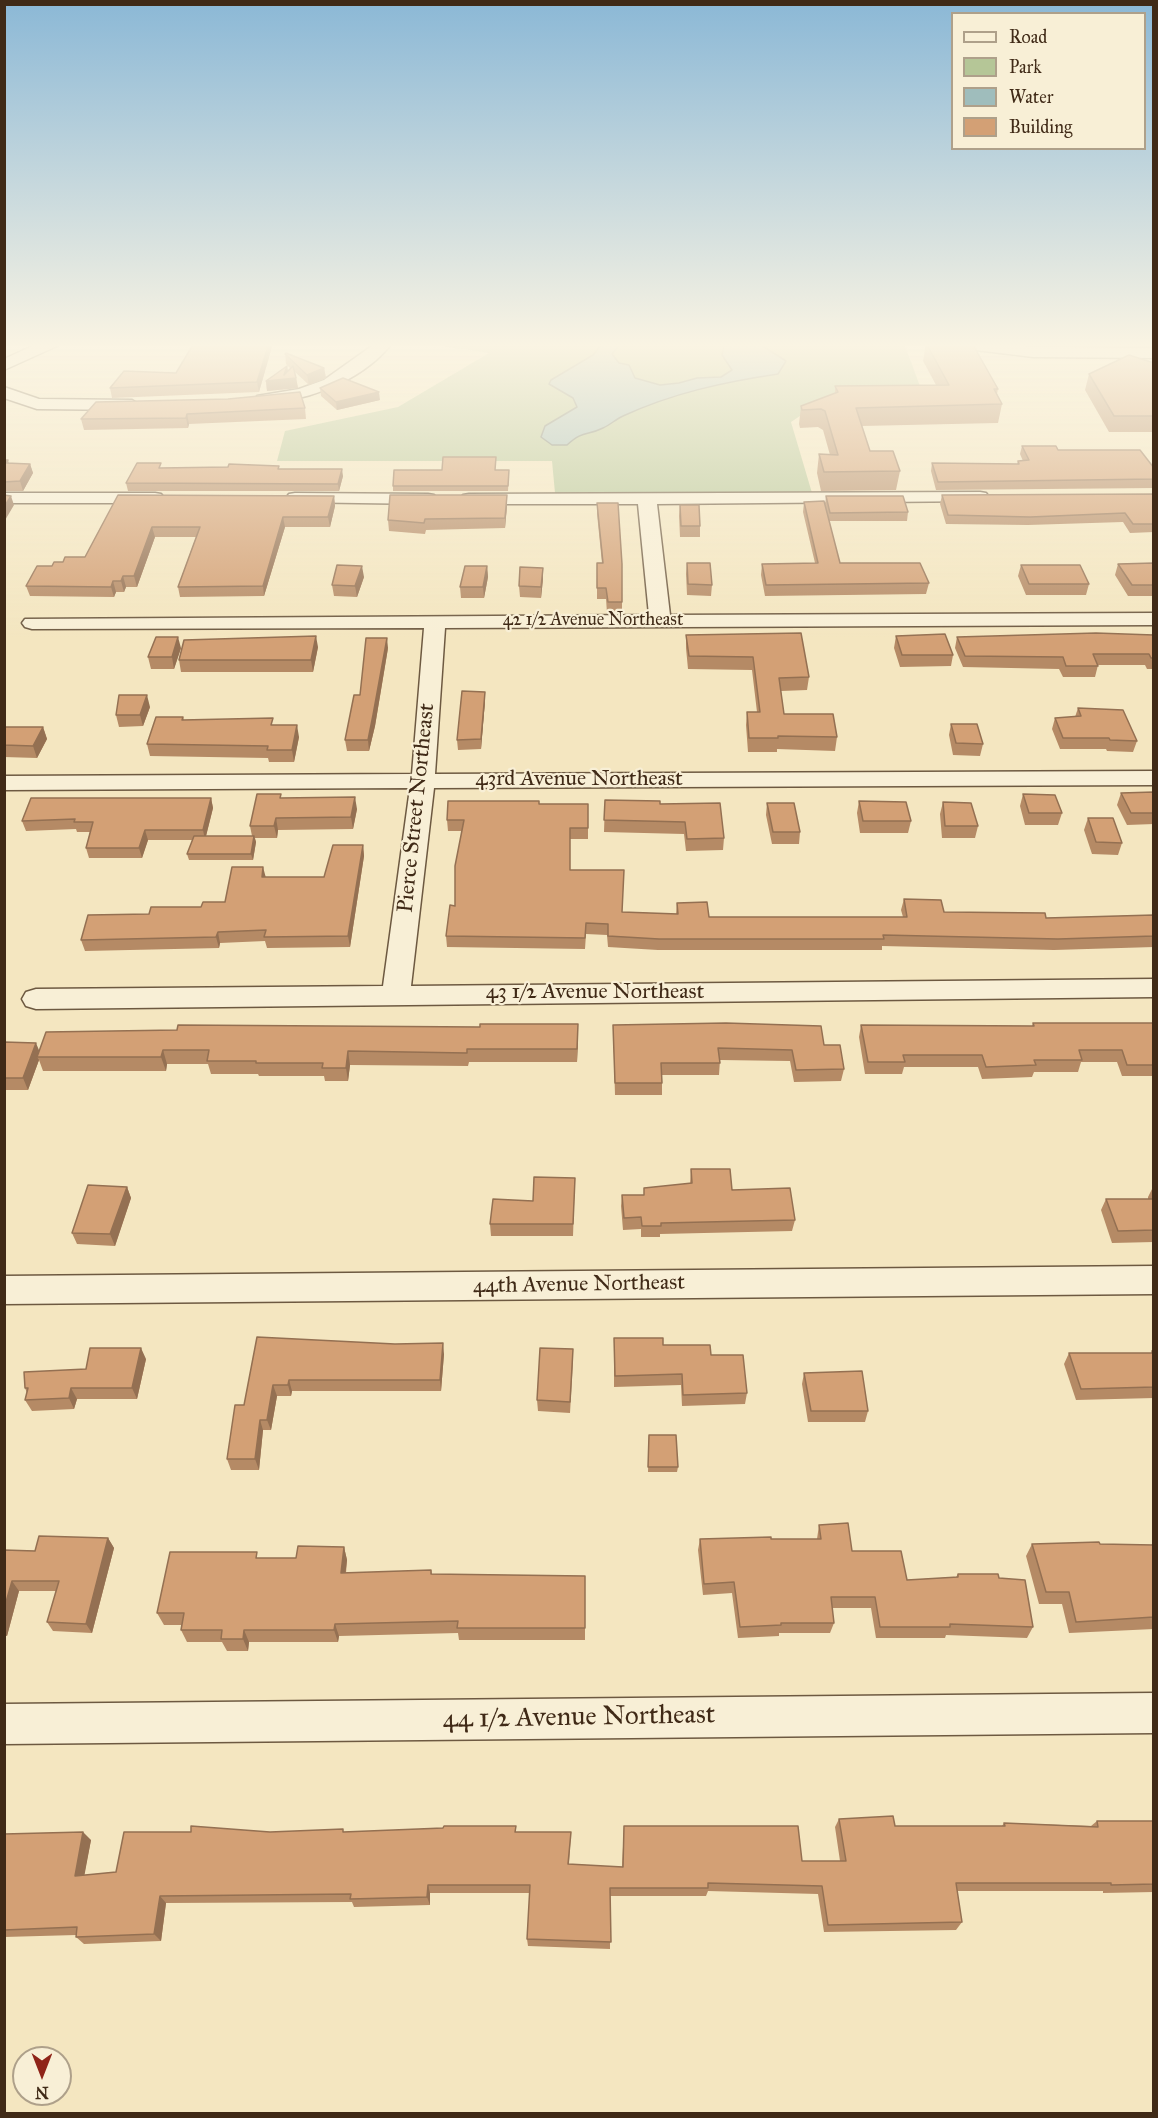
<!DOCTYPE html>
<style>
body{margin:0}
#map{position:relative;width:1158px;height:2118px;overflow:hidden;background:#f4e6c0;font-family:"IM FELL Great Primer",serif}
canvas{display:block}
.frame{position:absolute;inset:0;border:6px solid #402a17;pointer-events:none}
.legend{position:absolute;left:951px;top:12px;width:195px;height:138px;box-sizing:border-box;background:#f8efd6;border:2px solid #aea08a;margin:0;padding:8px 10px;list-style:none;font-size:18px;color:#402a17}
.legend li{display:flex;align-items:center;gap:12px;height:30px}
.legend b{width:30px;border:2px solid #aea08a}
.north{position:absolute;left:12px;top:2046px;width:60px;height:60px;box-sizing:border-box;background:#f8efd6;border:2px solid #aea08a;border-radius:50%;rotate:180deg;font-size:16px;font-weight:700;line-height:24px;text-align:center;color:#402a17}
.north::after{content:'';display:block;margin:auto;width:21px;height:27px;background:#8f2418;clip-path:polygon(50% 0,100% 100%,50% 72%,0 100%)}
</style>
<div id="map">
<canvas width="1158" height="2118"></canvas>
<div class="frame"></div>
<ul class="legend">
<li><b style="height:8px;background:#f8efd6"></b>Road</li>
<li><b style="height:16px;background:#b5c697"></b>Park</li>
<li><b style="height:16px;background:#9fbdbc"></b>Water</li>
<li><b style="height:16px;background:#d3a075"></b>Building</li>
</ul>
<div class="north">N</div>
</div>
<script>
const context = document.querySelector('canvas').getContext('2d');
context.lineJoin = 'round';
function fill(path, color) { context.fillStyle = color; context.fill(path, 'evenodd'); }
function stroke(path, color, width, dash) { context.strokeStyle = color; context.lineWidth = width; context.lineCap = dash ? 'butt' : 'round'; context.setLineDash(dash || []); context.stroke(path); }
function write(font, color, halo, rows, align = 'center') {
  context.font = font + ' "IM FELL Great Primer",serif'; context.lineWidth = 4.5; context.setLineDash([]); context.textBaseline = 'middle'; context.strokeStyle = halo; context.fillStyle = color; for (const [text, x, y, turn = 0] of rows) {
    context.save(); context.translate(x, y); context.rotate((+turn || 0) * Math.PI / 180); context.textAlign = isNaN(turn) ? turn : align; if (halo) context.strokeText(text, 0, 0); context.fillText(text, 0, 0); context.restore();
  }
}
fill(new Path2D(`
 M422,343H904L924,397L827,398L791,422L812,493H555L552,461H277L285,431L398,407L489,353Z`), '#b5c697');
const water = new Path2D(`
 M603,343H621L612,354L619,363L629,365L635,378L660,385L679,383L697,378L721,377L732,370L722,355L724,345L716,343H758L786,361L778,374C724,382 673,393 623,416C616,419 610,425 603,428C587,436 583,430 567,445H552L541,437L545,426L577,407L573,398L549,384L551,380L593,355Z`);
fill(water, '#9fbdbc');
stroke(water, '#79827a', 1.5);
const minor = new Path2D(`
 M39,343H59L57,346L4,370V359Z
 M376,343H392C366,377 318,397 277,402C268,403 261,406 255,399L257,396L299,389L324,380Z
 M952,343H997L1033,347L1154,348V358L1033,357L959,348Z
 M4,387L39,399L132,400L140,405L132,410L37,409L4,398Z
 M980,492L986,493L989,497L986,501L657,504L670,615L1154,613V625L445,628L435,774L1154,771V785L434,788L411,986L1154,979V997L36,1009L26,1006L22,999L26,992L36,989L383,986L410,788L4,790V776L412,774L424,628L32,629L25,627L22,623L25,619L649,615L638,504H469L463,503L460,499L463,495L469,494Z
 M4,493H155L161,494L164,498L161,502L155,503H4Z
 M295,493L428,494L434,495L437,499L434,503L428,504L289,502L286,498L289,494Z
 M1154,1266V1294L4,1304V1276Z
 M1154,1693V1733L4,1744V1704Z`);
stroke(minor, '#6d5941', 3);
fill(minor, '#f8efd6');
fill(new Path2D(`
 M273,343L259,392L112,398L110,388L176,373Z
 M926,343L998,389L997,394L1002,404L998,423L862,426L870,451L900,471L896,490L821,491L817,473L819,454L830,455L823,430L818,427L800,428L799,424L801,406L835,394V386L936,385L923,361Z
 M285,354L324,368L326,378L309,385L295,372L298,388L267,391L266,381L287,366L288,371L291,369L286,364Z
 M1154,363V432H1109L1085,390L1089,374Z
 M320,388L380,400L337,410L321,396Z
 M305,408L306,419L189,424L188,428L84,430L81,419Z
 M1022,446L1058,450L1154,468V488L936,490L931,471L932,463L1017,464L1018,461H1023L1020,454Z
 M4,460H8L9,463L30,464L33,473L23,491H4Z
 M496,462L495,470H509L508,491H393V486L442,470Z
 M279,466V469L343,476L339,491H128L126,483L162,468Z
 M1154,494V532L1130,533L1123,522L1028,525L946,524L940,504L942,495Z
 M118,495L334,496L335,506L330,527H285L264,596L180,597L178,587L196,537H155L137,587H126L124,592H116L114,597L30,596L26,586L52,566L63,562L85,557Z
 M507,495V506L505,528L426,530L425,534L389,531L388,520Z
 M826,496L908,512L907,521H829L840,563L929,583L926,594L765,596L761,575L762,564L815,563L803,512L804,502L825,505Z
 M597,503L622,564V613H607L606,599H597V563H602L597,514Z
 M680,505L700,526V537H680L679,516Z
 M687,563L712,585L711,596L687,595L686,574Z
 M1154,563V596H1128L1115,575L1118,564Z
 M1021,565L1089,584L1086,595H1026L1018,576Z
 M487,566L488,577L484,598H461L460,587Z
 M543,568V579L541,598L520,597L519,586Z
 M364,577L357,597L334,596L332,585Z
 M801,633L809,677L807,690L781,691L784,714L837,737L835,751L777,749V752H748L746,725L747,712H757L752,670L688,669L686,648V635Z
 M1154,635V669H1147L1145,665H1098L1095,677H1063L1059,669L963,667L955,648L957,637Z
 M896,636L953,655L951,666L900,667L894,648Z
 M318,647L313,672H181L179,660Z
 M181,648L174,669H151L148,657Z
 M388,648L375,726L369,751H347L345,740L360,695Z
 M485,701L481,749L458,750L457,740Z
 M150,707L143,726L119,727L116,715Z
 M1078,708L1137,741L1133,752L1107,751L1106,749H1060L1052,729L1055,718L1075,717Z
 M183,717L184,720L274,725L299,737L294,762H269L268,758L150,756L147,744Z
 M951,724L983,744L980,756L953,755L949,735Z
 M4,727H43L47,739L37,758L4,757Z
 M1154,792V824L1127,825L1117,805L1121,793Z
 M281,794V798L357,809L353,829L278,830L277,838H255L256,842L253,860H189L187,854L193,840H148L142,858H89L86,848L90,832H77L76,829L26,831L22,821L211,798L213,808L206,836H252L250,826Z
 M1023,794L1062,813L1058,825H1025L1020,806Z
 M605,800L660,804L724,838L723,850L686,851L684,834L604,832Z
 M859,801L911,821L908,833H860L857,813Z
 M943,802L978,826L975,838H942L940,814Z
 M767,803L800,832L799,844H772L766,815Z
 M539,804H588V839H570V870L622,912L676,914L677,903L709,917H903L901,910L904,899L944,912L1046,918L1154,915V947L1054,950L882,946V950H658L608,947L607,935L586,934L585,949L447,947L446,936L455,906L462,831H448L447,820Z
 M1088,818L1122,843L1118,855L1092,854L1084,830Z
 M363,845L364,856L350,947L267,948L265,941L220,943L219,948L85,951L81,940L149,914L201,907L225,902L266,877H324Z
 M1033,1023H1154V1076H1122L1117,1062H1081L1078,1072H1034L1032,1077L982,1079L978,1067H904L902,1074H865L859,1037L861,1025L1032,1026Z
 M613,1025L824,1045L844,1069L841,1081L794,1082L790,1061L720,1060L719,1075H662V1095H615Z
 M578,1038L577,1062H469L468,1066L350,1065L348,1081H325L324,1076H259L258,1074H211L208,1064H167L166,1071H43L39,1060L28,1090H4V1042L39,1052Z
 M691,1169L795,1220L792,1231L660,1234V1237H641V1229L623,1230L621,1206L622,1195H644V1188L690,1184Z
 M575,1178L573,1236H491L490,1224Z
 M1154,1185V1242L1112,1243L1101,1210L1106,1199H1148V1197Z
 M127,1187L131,1198L115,1246L77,1244L72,1233Z
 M257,1337L444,1354L441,1391H292L291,1396H277L271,1430H263L259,1470H231L227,1459L244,1405Z
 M614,1338L663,1345L711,1355L747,1393L745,1404L682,1406L681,1385L614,1387Z
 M1152,1351H1154V1398L1076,1400L1064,1364L1069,1353H1151Z
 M146,1359L137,1399H77L74,1409L32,1411L25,1400L27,1393L25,1388L86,1369Z
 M573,1361L570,1413L538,1411L537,1400Z
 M804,1373L868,1411L865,1422H808L802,1384Z
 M649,1435L678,1467L677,1472H648Z
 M819,1525L852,1551L907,1580L956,1577L958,1574L999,1578L1033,1627L1027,1638L946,1635L945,1638H876L871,1608H832L834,1623L830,1633H779V1636L738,1638L732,1593L703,1595L698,1550L700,1539H817Z
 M108,1538L114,1548L92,1633L53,1631L47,1622L56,1591H19L7,1636H4V1550L35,1551Z
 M1032,1544L1154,1545V1629L1069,1633L1062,1604H1039L1026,1556Z
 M344,1547L347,1560L346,1573L431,1570L432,1574L585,1576V1640H459L458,1633L339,1636L338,1642H249L248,1651H227L222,1642H187L181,1630L182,1625H164L157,1613L259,1558H296Z
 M839,1819L895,1826H1002L1004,1823L1091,1826L1097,1821H1154V1892L1103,1893V1891H957L962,1922L956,1930L824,1932L818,1894L708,1891L706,1896H610V1949L528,1946L527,1939L530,1893H430V1905L354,1907L352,1902L166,1903L161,1941L84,1944L76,1937V1935L4,1937V1834L91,1840L84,1875L116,1872L270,1832H344L516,1826V1832H571L569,1864L622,1867L624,1826L802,1861H840L835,1827Z`), '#b58a65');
fill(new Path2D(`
 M269,343H273L259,392L257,382Z
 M287,366L289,376L296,378L298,388L267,391L266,381L284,375Z
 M324,368L326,378L309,385L307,375Z
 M379,392L380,400L337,410L336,402Z
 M187,414L189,424L188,428L186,418Z
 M30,464L33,473L23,491L20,481Z
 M342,469L343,476L339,491L338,484Z
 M507,495V506L505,528V518Z
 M11,496L14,505L4,522V507Z
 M334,496L335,506L330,527L328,517Z
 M283,517L285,527L264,596L263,586Z
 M152,527L155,537L137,587L134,576Z
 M362,566L364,577L357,597L355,586Z
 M487,566L488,577L484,598L483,587Z
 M543,568V579L541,598V587Z
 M123,576L126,587L124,592L121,581Z
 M113,581L116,592L114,597L111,587Z
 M316,636L318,647L313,672L311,660Z
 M178,637L181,648L174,669L172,657Z
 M387,638L388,648L375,726L369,751L368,740Z
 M485,692V701L481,749V739Z
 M147,695L150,707L143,726L140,715Z
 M297,725L299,737L294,762L292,750Z
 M43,727L47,739L37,758L33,746Z
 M355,797L357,809L353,829L351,817Z
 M211,798L213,808L205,840L203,830Z
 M276,818L278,830L277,838L274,826Z
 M145,830L148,840L142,858L139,848Z
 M254,836L256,842L253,860L251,854Z
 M363,845L364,856L350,947L348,936Z
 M263,867L266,878L262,877Z
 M218,932L220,943L219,948L216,937Z
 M578,1024V1038L577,1062V1049Z
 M36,1043L41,1055L37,1057L39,1060L28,1090L23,1078Z
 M163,1050L167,1064L166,1071L161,1057Z
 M348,1051L350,1065L348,1081L346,1068Z
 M127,1187L131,1198L115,1246L110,1234Z
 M443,1343L444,1354L441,1391L440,1380Z
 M141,1348L146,1359L137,1399L132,1388Z
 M289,1380L292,1391L291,1396L288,1385Z
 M273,1385L277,1396L271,1430L267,1420Z
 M71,1388L77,1399L74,1409L69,1398Z
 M260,1420L263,1430L259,1470L255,1459Z
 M108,1538L114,1548L92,1633L86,1624Z
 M344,1547L347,1560L344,1585L341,1573Z
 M12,1581L19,1591L7,1636L4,1633V1609Z
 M335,1624L339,1636L338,1642L334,1630Z
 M244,1630L249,1642L248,1651L243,1639Z
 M83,1832L91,1840L83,1883L75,1876Z
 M428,1885L430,1893V1905L427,1897Z
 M160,1896L166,1903L161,1941L154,1934Z`), '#947052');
const building = new Path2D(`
 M194,343H269L257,382L110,388L124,371L176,373Z
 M926,343H972L998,389H994L1002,404L856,408L870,451H893L900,471L824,472L819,454L838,455L825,411L821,409L802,410L801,406L838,392L835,386L949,385Z
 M286,353L324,368L307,375L285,354Z
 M1129,355L1154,363V416H1114L1089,374Z
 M287,366L284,375L293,366L296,378L266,381Z
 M343,378L379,392L336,402L320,388Z
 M300,392L305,408L187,414L186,418L81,419L96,402L228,399Z
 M1022,446H1056L1058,450H1140L1154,468V479L938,482L932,463L1019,464L1018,461L1029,460Z
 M443,457H496L495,470H509L508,486H393L394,470H442Z
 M4,460H8L6,463L30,464L20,481L4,482Z
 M137,463H161L159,468L228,467L229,464L279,466L278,469H342L338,484L126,483Z
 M1154,494V524H1133L1125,513L1030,517L948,515L942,495Z
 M4,495L11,496L4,507Z
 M118,495L334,496L328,517H283L263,586L178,587L200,527H152L134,576H123L121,581H113L111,587L26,586L37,566H52L54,562H63L65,557H85Z
 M390,495H507L505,518L425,519L424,523L388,520Z
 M826,496H903L908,512L830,513Z
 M824,501L840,563H920L929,583L766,585L762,564L818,563L804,502Z
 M597,503H618L622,564V602H608L606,588H597V563H603Z
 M680,505H699L700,526H681Z
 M687,563H710L712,585L688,584Z
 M1154,563V585H1132L1118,564Z
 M337,565L362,566L355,586L332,585Z
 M1021,565H1080L1089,584H1029Z
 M465,566H487L483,587H460Z
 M520,567L543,568L541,587L519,586Z
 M801,633L809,677L779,678L784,714H833L837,737L778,736V738H749L747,712H760L753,657L689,656L686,635Z
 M1096,633L1154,635V658H1151L1149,654H1093L1098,666H1066L1063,657L965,656L957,637Z
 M945,634L953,655H902L896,636Z
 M316,636L311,660H179L184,640Z
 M156,637H178L172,657H148Z
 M366,638H387L373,715L368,740H345L354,695H360Z
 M462,691L485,692L481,739L457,740Z
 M119,695H147L140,715H116Z
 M1078,708L1123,710L1137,741L1110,740L1109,738H1063L1055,718L1081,716Z
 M156,717H183L182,720L273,718L271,725H297L292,750H267L268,746L147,744Z
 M951,724H977L983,744L956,743Z
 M4,727H43L33,746L4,745Z
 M1154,792V813H1131L1121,793Z
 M257,794H281L280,798L355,797L351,817L276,818L274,826H250Z
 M1023,794L1055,795L1062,813H1029Z
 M31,798H211L203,830H145L139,848H86L93,822H74L75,819L22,821Z
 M605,800L660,801V804L720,803L724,838L687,839L685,822L604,820Z
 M448,801H539V804H588V828H570V870H624L622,912L678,914L677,903L707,902L709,917H907L904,899L941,900L944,912L1045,913L1046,918L1154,915V936L1058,939L883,935L884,939H659L608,936V924L586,923L585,938L446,936L450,905L455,906V866L464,820H447Z
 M859,801L906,802L911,821H863Z
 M943,802L971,803L978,826H945Z
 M767,803H794L800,832H773Z
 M1088,818H1113L1122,843L1096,842Z
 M194,836H254L251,854H187Z
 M333,845H363L348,936L264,937L266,930L218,932L216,937L81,940L88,915L149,914L151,907H201L203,902H225L232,867H263L262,877H324Z
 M726,1023L821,1026L824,1045H840L844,1069L796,1070L792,1050L718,1048L720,1063H661L662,1083H615L613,1025Z
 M1033,1023H1154V1065H1127L1122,1050H1079L1082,1060H1034L1036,1065L986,1067L982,1055H903L905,1062H868L861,1025L1034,1026Z
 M480,1024H578L577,1049H467V1053L348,1051L346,1068H322L323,1063H256V1061H207L209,1050H163L161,1057H37L46,1032L177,1030L178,1025L480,1027Z
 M4,1042L36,1043L23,1078H4Z
 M691,1169H730L732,1190L790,1188L795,1220L661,1223V1226H642L641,1217L624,1218L622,1195H644V1188L692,1183Z
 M534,1177L575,1178L573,1224H490L493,1199L533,1201Z
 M88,1185L127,1187L110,1234L72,1233Z
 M1106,1199H1154V1230L1118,1231Z
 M257,1337L395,1344L443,1343L440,1380H289L288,1385H273L267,1420H260L255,1459H227L235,1405H244Z
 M614,1338H663V1345H710L711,1355H743L747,1393L683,1395L682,1374L615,1376Z
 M90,1348H141L132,1388H71L69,1398L25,1400L28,1388H25L24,1372L86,1369Z
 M540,1348L573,1349L570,1402L537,1400Z
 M1152,1351H1154V1387L1081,1389L1069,1353H1153Z
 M862,1371L868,1411H811L804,1373Z
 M649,1435H676L678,1467H648Z
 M848,1523L852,1551H901L907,1580L958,1577V1574H998L999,1578L1025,1580L1033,1627L950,1624V1627H880L875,1597H831L834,1623H781V1625L740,1627L734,1582L704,1584L700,1539L771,1537V1539H821L819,1525Z
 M39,1536L108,1538L86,1624L47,1622L59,1581H12L4,1609V1550L35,1551Z
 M1099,1542L1100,1544L1154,1545V1617L1076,1622L1069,1592H1046L1032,1544Z
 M298,1546L344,1547L341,1573L431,1570V1574L585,1576V1628H457L458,1621L335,1624L334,1630H244L243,1639H221L222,1630H181L184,1613H157L170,1552H257L256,1558H296Z
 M893,1816L895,1826H1005L1004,1823L1098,1827L1097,1821H1154V1884L1111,1885V1883H956L962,1922L828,1925L822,1886L708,1883V1888H610L611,1942L527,1939L530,1885H428L427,1897L350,1899L351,1894L160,1896L154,1934L76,1937L77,1927L4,1930V1834L83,1832L75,1876L116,1872L124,1832H191V1826L270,1832L343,1829V1832L443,1828L444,1826H516L515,1832H571L568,1864L623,1867L624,1826H798L802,1861H846L839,1819Z`);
fill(building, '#d3a075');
stroke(building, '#947052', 1.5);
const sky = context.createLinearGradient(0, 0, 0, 640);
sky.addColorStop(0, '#8bb8d6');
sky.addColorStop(0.54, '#faf4e3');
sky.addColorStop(1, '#faf4e300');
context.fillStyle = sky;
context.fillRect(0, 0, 1158, 640);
write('18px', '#402a17', '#f8efd6', [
 ["42 1/2 Avenue Northeast",593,621]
]);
write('22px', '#402a17', '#f8efd6', [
 ["43rd Avenue Northeast",579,780],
 ["Pierce Street Northeast",417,808,-84],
 ["43 1/2 Avenue Northeast",595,993],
 ["44th Avenue Northeast",579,1285,-1]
]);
write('27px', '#402a17', '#f8efd6', [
 ["44 1/2 Avenue Northeast",579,1718,-1]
]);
</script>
